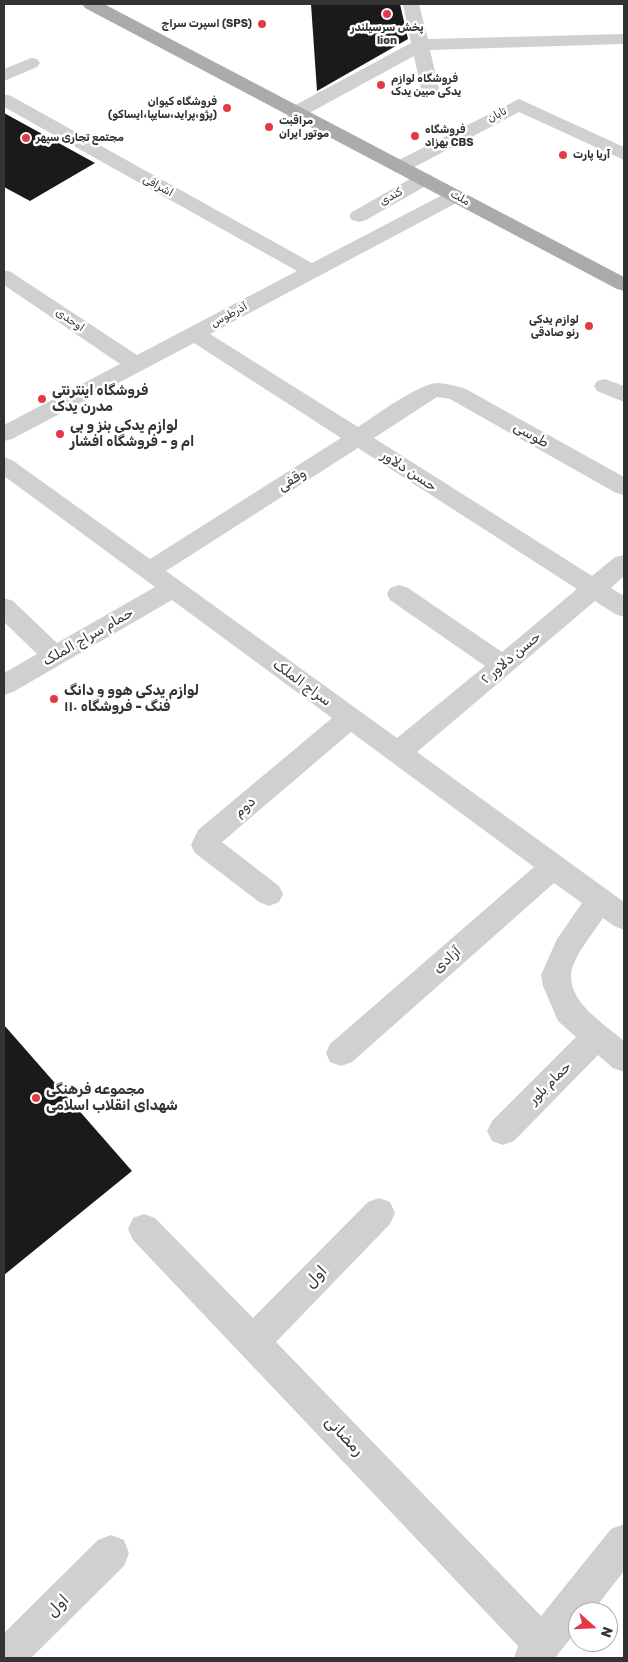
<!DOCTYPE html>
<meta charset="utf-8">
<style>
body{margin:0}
#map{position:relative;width:628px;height:1662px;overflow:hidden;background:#fff;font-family:Rubik,sans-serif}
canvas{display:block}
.frame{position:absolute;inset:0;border:5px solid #333;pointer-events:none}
.north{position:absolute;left:568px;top:1602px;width:50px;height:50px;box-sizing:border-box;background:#fff;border:1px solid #adadad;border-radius:50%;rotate:110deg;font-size:14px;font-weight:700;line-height:20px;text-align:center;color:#333}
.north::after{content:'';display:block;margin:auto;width:18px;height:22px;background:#e63946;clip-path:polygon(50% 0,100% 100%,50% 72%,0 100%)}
</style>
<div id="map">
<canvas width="628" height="1662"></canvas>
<div class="frame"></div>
<div class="north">N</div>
</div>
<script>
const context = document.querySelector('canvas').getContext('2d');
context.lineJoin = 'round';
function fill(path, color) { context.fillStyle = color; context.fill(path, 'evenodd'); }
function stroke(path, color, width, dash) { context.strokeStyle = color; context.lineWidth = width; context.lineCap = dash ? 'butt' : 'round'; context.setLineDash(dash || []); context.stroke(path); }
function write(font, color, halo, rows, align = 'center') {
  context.font = font + ' Rubik,"Noto Naskh Arabic",sans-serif'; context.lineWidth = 5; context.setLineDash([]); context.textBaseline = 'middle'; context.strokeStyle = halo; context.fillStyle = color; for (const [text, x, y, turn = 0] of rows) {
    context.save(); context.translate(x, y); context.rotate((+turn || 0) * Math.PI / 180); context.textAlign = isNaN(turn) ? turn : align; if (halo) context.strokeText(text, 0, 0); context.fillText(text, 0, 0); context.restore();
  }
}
fill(new Path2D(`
 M311,4H400L408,39L317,91Z
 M4,113L95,163L30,201L4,187Z
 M4,1025L132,1171L4,1275Z`), '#1a1a1a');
fill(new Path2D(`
 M403,4H419L428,39L624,34V44L430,50L439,89L436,93L430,94L424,93L421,89L414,56L302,117L295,119L288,117L286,113L288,109L411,43Z
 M31,58L37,59L40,63L37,67L4,81V69Z
 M4,94L11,96L312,263L448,192L455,190L462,192L465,196L462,200L210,334L358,427C375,416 418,384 437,383C445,383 455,386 464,388L624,477V495L616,493L450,399L437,397L374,438L592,576L615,557L624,555V576L611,588L624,596V617L615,614L595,601L417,752L624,902V930L614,926L603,918C594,932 571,959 571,976C571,1005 605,1024 624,1041V1072L613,1068L598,1055L514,1141L503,1145L492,1141L487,1131L492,1121L576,1037L558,1021L543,986L541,975L557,939L582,903L554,883L352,1062L341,1066L330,1062L326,1053L330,1044L534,867L351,732L222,842L279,886L283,894L279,902L269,906L259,902L195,853L191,845L198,830L332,718L172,600L13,692L4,695V673L37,654L4,622V598L13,601L57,643L155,587L4,476V457L12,460L150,559L341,438L194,343L12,439L4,441V425L120,364L4,285V270L11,272L137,355L297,271L4,107ZM358,448L577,589L502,652L408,588L399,585L390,588L387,594L390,600L485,666L397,738L166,571Z
 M519,99L624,147V160L519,112L407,171L400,173L393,171L390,167L393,163Z
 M424,173L431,175L434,179L431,183L366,220L359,222L352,220L349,216L352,212L417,175Z
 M605,379L624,386V402L597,391L594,386L597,381Z
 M379,1198L390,1202L395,1213L390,1224L276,1342L541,1616L611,1529L624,1524V1571L592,1612H578V1629L555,1658H514L518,1646L133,1240L128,1229L133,1218L144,1214L155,1218L253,1318L368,1202Z
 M111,1535L124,1540L129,1553L124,1566L31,1658H4V1633L98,1540Z`), '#d0d0d0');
fill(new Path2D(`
 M82,4H104L624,277V291L617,289L85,8Z`), '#ababab');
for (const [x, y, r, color] of [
 [387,14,5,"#e63946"],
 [262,24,5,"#e63946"],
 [381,85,5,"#e63946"],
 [227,108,5,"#e63946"],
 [269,127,5,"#e63946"],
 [415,136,5,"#e63946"],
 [26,138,5,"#e63946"],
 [563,155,5,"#e63946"],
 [589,326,5,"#e63946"],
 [42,399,5,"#e63946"],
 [60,434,5,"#e63946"],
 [54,699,5,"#e63946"],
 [36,1098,5,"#e63946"]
]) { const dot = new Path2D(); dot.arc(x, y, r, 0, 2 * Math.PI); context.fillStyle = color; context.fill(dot); stroke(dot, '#fff', 2); }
write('bold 11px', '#333', '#fff', [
 ["اسپرت سراج (SPS)",252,24,"right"],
 ["پخش سرسیلندر",387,28,"center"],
 ["lion",387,41,"center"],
 ["فروشگاه لوازم",391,79],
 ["یدکی مبین یدک",391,92],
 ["فروشگاه کیوان",217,102,"right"],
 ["(پژو،پراید،سایپا،ایساکو)",217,115,"right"],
 ["مراقبت",279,121],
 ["موتور ایران",279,134],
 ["فروشگاه",425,130],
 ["بهزاد CBS",425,143],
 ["مجتمع تجاری سپهر",36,138],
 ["آریا پارت",573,155],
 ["لوازم یدکی",579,320,"right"],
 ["رنو صادقی",579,333,"right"]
], 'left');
write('11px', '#333', '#fff', [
 ["تابان",497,115,-28],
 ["اشراقی",158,186,29],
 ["کندی",391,197,-29],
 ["ملت",460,198,28],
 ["آذرطوس",229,315,-28],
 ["اوحدی",70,320,34]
]);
write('bold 14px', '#333', '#fff', [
 ["فروشگاه اینترنتی",52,391],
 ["مدرن یدک",52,407],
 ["لوازم یدکی بنز و بی",70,426],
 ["ام و - فروشگاه افشار",70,442],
 ["لوازم یدکی هوو و دانگ",64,691],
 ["فنگ - فروشگاه ۱۱۰",64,707],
 ["مجموعه فرهنگی",46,1090],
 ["شهدای انقلاب اسلامی",46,1106]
], 'left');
write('14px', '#333', '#fff', [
 ["طوسی",531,435,29],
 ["حسن دلاور",409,471,33],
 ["وقفی",292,480,-32],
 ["حمام سراج الملک",88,637,-30],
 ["حسن دلاور ۲",511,658,-40],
 ["سراج الملک",302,683,36],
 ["دوم",245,807,-40],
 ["آزادی",447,960,-41],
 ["حمام بلور",550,1083,-45]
]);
write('16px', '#333', '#fff', [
 ["اول",316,1277,-46],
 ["رمضانی",344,1436,46],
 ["اول",58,1606,-45]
]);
</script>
